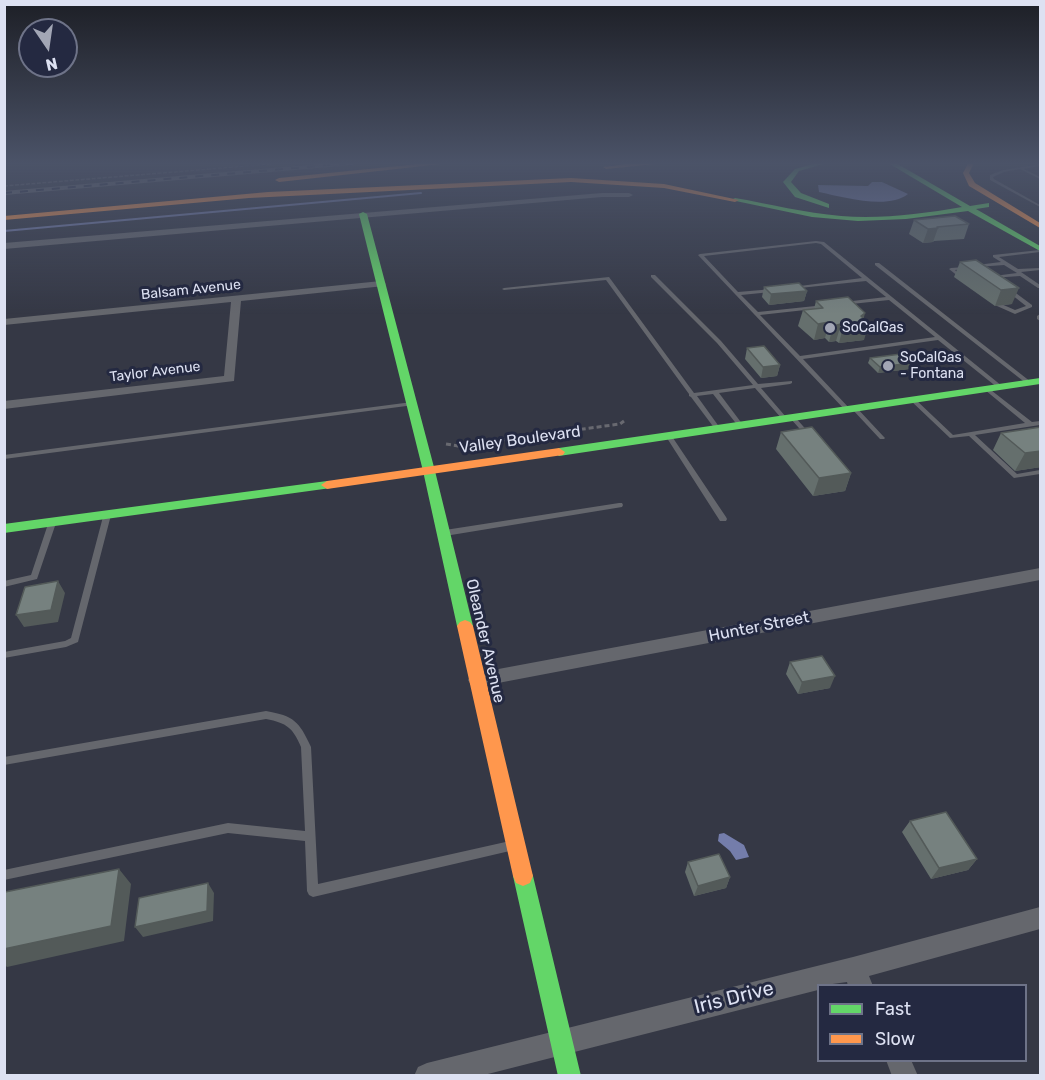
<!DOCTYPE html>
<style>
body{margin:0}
#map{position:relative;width:1045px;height:1080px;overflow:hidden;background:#353845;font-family:Rubik,sans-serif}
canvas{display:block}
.frame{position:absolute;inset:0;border:6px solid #dde1f2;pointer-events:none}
.legend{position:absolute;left:817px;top:984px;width:210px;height:78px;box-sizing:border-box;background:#242941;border:2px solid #6e7388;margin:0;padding:8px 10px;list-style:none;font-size:18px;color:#dde1f2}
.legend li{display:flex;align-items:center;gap:12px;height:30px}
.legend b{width:30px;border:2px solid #6e7388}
.north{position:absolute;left:18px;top:18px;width:60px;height:60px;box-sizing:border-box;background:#242941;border:2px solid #6e7388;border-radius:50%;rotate:167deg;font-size:16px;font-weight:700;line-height:24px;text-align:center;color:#dde1f2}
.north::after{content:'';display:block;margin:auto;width:21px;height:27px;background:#a2a6b5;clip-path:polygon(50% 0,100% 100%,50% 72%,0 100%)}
</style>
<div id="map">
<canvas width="1045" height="1080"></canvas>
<div class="frame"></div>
<ul class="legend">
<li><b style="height:8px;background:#63d668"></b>Fast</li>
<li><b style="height:8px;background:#ff974d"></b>Slow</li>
</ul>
<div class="north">N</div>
</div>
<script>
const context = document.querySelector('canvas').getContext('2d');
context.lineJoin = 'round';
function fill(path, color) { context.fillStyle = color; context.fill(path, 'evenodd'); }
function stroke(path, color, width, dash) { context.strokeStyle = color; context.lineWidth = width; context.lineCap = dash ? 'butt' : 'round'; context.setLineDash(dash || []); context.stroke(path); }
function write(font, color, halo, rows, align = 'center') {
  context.font = font + ' Rubik,sans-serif'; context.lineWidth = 6; context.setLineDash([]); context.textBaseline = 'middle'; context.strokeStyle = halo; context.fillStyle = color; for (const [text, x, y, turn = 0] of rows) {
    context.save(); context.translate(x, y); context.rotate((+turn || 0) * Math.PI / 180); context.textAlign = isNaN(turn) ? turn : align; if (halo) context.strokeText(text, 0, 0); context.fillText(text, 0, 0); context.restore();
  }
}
fill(new Path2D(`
 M872,182H882L908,194C888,210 843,197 819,192L818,185L868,186Z
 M724,833L744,845L749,857L736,860L730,851L718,841L719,834Z`), '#747dab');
stroke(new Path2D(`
 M4,231L421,193`), '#747dab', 2);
stroke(new Path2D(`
 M4,186L283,163`), '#686970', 1.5, [4, 1.5]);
stroke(new Path2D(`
 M446,444L458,446L620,424L624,421`), '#686970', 3, [5, 3]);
fill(new Path2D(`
 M1040,164V166L1024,169L1040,177V179L1020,169L1004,172L993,177L994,179L1040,205V207L990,180V175L1003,170Z
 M816,241L824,242L1002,386V388H998L938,340L803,359L850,409L849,410H845L698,255L700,254ZM816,243L821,244L862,278L792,287L790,288V289L866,281L886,297L844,302L842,303V305L889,300L935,337L800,356L760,315L823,308L825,307V305L758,312L741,295L771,292L774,290L773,289L738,292L704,256Z
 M1040,250V252L999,257L1018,269L1040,268V270L1021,272L1040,285V288H1038L1020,276L992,278V277L994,276L1017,273L1004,265L977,267L975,266L977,265L1001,262L993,257V255Z
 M875,263H879L1031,382V384H1027L875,265Z
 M965,267H967V269L955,270L961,276L959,277L949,269L951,268Z
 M651,275H655L721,341L758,384L792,381V383L790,384L761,388L786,417V419H782L755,388L719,393L743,425L740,427L738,426L713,394L697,396L720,428L717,430L715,429L691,397L689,396V394L606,280L504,290L502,289L504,288L609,277L694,393L753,385L717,343L651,277Z
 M1009,288L1032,305V307L1015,314L997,306V304L999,303L1015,310L1026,306L1007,291L1006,290Z
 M1040,314V321L1037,319V316Z
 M987,387L1032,422L1040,421V425L975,435L1017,474L1040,470V474L1014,478L969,436L950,438L910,400L913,398L915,399L953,435L1025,423L985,390V388Z
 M412,402L414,403V405L4,459V455Z
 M854,406L856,407L884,437L885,438L884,439H880L852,409L851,408Z
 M792,415L794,416L811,435L812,436L811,437H807L790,418L789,417Z
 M668,433L671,435L726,517L727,519L726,521H720L665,435Z
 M619,503H622L623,505L622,507L445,536L441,533L445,530Z
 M104,513H107L111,515L78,642L66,647L4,658V652L65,641L71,638Z
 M49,521H52L56,523L37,579L4,587V581L31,575Z
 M266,711C294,716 299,721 311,747L318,884L510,841L514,842L515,846L514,850L313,897L309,895L307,891L305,841L228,833L4,880V870L228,823L305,831L301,747C293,728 287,723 266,719L4,765V757Z`), '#65676d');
fill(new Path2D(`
 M602,193H629L633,195L629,197H602L4,249V243Z
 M381,281L386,284L384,286L241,301L234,381L4,409V401L224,376L231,302L4,325V319Z
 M1040,568V580L477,687L471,685L468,680L471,675L477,673Z
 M1040,907V929L869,976L873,986H848L847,982L818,986V990L480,1076H414L418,1067L427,1063L853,957Z
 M886,1060H911L918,1076H892Z`), '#65676d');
fill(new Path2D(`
 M816,163H827L799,171L791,182L801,193L829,204V208L795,197L783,182L795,169Z
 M888,163H896L970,206L989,203V207L976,209L1040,246V251L968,211L906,219L858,221L812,217L731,200L735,198C770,204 805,213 841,216C881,219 922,214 962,207Z
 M363,212L367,214L435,471L473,626L470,630H460L457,626L423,471L359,214Z
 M1040,378V384L559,456L553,452L559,448Z
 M327,481L333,485L331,488L4,533V524Z
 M523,866L530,869L533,876L581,1076H558L513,876L516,869Z`), '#63d668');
fill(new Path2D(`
 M427,163H451L279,182L275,180L279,178Z
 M633,163H667L606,169L603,167Z
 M968,163H974L969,173L975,183L1040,223V228L969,186L963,173Z
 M571,178L664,184L739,200L735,202L664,188L571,182L249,198L4,220V216L268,192Z
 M559,448L565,452L563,455L327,489L321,485L327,481Z
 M465,620L470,622L473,626L533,876L530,883L523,886L516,883L513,876L457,626L460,622Z`), '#ff974d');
const rail = new Path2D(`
 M4,193L353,163`);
stroke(rail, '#6c6e75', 4);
stroke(rail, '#242941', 2, [8]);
fill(new Path2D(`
 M914,220L969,224L964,239L934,241L933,242L923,243L909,234Z
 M976,260L1012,304L995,306L954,277L960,262Z
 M764,287L807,291L804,301L769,305L762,297Z
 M816,301L864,319V340L839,343L836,341L829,342L825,338L814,340L798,326L803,310L814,309Z
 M747,348L780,365L777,376L761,378L745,359Z
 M870,358L909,369L878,373L868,363Z
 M1041,427V467L1015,471L993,450L1001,433Z
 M781,432L851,473L845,491L813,496L776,449Z
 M790,662L830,688L798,694L786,674Z
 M910,821L977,859L968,870L931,879L902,832Z
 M688,862L730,877L726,888L694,896L685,872Z`), '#656f6d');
fill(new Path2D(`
 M938,228L933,242L923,243L928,229Z
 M1019,288L1012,304L995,306L1001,290Z
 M807,291L804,301L769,305L771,294Z
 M865,313L862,325L869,324L864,340L839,343L843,327Z
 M829,322L825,338L814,340L818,324Z
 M841,324L836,341L829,342L833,326Z
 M911,363L909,369L878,373L880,367Z
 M780,365L777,376L761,378L763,367Z
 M1041,451V467L1015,471L1025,453Z
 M851,473L845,491L813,496L819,478Z
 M58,581L65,593L58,622L24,627L16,615Z
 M835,676L830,688L798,694L802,682Z
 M977,859L968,870L931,879L939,868Z
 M119,869L131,884L124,941L7,967L4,964V949Z
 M730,877L726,888L694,896L698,886Z
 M208,883L214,893L213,921L143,937L135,927Z`), '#535a59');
const building = new Path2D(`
 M955,216L969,224L937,227L938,228L928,229L914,220Z
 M976,260L1019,288L1001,290L960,262Z
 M799,283L807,291L771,294L764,287Z
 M848,297L865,313L861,316L869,324L843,327L841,324L833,326L829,322L818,324L803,310L823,308L816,301Z
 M764,346L780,365L763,367L747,348Z
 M901,354L911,363L880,367L870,358Z
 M812,427L851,473L819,478L781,432Z
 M1041,427V451L1025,453L1001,433Z
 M58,581L51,610L16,615L25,587Z
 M822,656L835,676L802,682L790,662Z
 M946,812L977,859L939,868L910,821Z
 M719,854L730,877L698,886L688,862Z
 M119,869L111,926L4,949L5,892Z
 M208,883L207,911L135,927L139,898Z`);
fill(building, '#76817f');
stroke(building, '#535a59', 1.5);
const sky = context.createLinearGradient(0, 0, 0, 314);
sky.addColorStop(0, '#1d1f26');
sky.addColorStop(0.52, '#4b5368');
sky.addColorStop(1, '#4b536800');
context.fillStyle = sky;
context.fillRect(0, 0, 1045, 314);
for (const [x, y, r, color] of [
 [830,328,6,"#a2a6b5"],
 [888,366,6,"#a2a6b5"]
]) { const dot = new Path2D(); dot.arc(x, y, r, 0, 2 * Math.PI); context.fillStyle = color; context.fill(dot); stroke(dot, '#242941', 2); }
write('14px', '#dde1f2', '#242941', [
 ["Balsam Avenue",191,290,-6],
 ["Taylor Avenue",155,372,-7]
]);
write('14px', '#dde1f2', '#242941', [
 ["SoCalGas",842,328],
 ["SoCalGas",900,358],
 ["- Fontana",900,374]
], 'left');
write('16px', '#dde1f2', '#242941', [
 ["Valley Boulevard",520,440,-8],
 ["Hunter Street",759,627,-11],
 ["Oleander Avenue",485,641,77]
]);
write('20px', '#dde1f2', '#242941', [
 ["Iris Drive",734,998,-14]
]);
</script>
